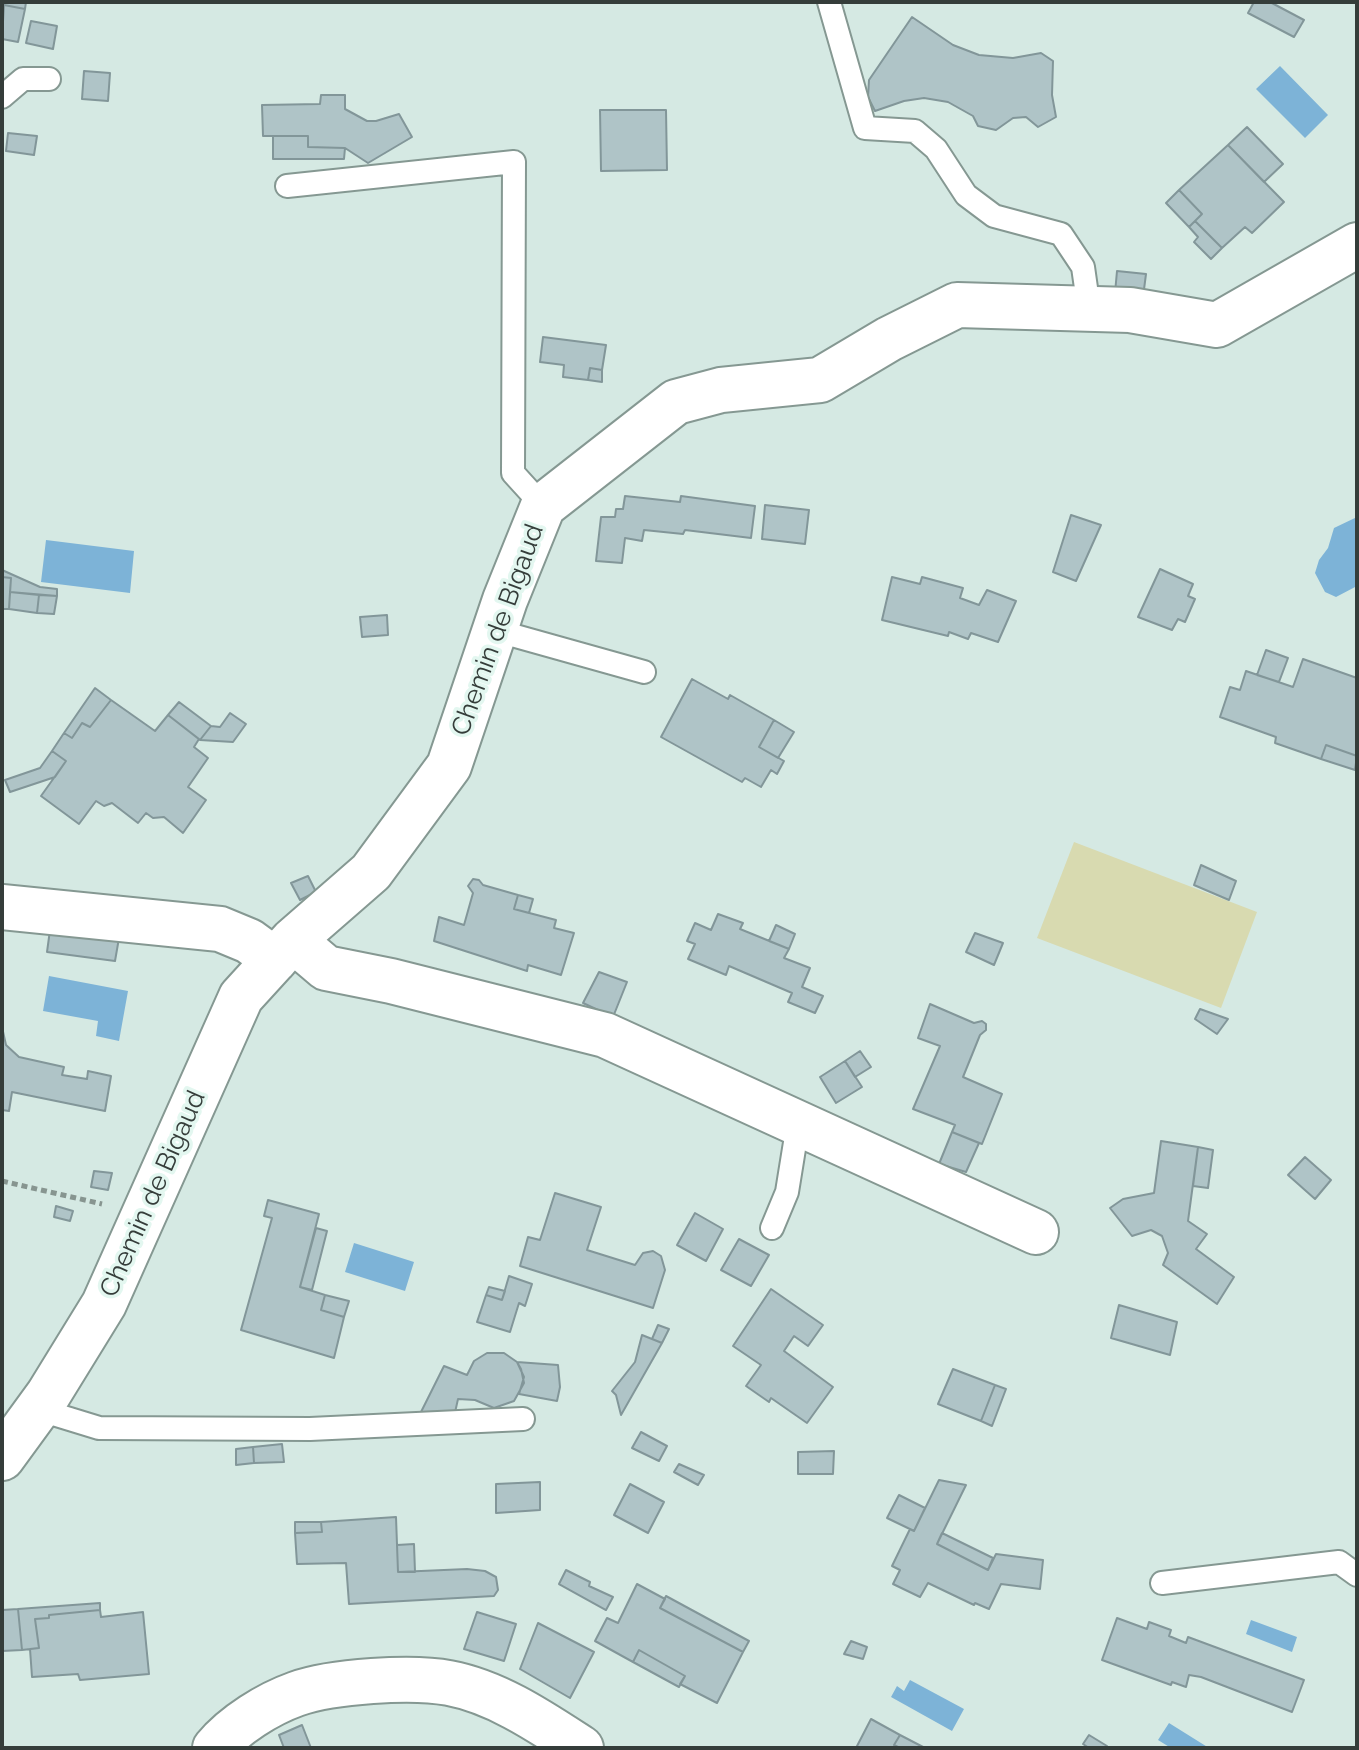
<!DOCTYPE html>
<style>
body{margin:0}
#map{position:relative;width:1359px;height:1750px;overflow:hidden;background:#d5e9e3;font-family:Raleway,sans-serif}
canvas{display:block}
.frame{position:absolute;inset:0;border:4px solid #353d3a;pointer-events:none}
</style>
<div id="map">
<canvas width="1359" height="1750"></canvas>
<div class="frame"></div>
</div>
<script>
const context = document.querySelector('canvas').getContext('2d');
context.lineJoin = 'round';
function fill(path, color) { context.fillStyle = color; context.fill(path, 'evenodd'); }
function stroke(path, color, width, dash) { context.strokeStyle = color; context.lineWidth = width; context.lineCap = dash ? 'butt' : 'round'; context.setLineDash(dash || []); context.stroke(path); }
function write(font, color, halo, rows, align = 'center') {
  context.font = font + ' Raleway,sans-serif'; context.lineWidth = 7; context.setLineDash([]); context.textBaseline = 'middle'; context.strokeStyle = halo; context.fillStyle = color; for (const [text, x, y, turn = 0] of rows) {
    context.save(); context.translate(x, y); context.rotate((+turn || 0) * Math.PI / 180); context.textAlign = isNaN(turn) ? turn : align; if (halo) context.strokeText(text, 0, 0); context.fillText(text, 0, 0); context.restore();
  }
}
fill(new Path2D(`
 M1074,842L1257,912L1221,1008L1037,938Z`), '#d8dab0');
fill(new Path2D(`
 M1280,66L1328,115L1305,138L1256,89Z
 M1357,517V586L1336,597L1325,592L1315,573L1319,560L1328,548L1334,528Z
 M46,540L134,551L130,593L41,582Z
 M49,976L128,991L119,1041L96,1036L98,1021L43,1011Z
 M354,1243L414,1262L405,1291L345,1272Z
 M1251,1620L1297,1637L1292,1652L1246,1634Z
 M910,1680L964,1709L952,1731L891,1697L897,1686L904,1691Z
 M1169,1723L1209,1748H1171L1158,1740Z`), '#7db3d7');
const building = new Path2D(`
 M4,2H26L25,9L4,5Z
 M1254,2H1270L1304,20L1294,37L1248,13Z
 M4,5L25,9L18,42L2,39Z
 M912,17L953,45L979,55L1013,58L1041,53L1053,61L1052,95L1056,117L1038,127L1026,117L1013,118L996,130L978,126L973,116L948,102L924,98L904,101L875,111L868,97L869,80Z
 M31,21L57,26L53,49L26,43Z
 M84,71L110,73L108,101L82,99Z
 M321,95H345V109L367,121H376L399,114L412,137L368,163L345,148L308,147V136H263L262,105L320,104Z
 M600,110H666L667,170L601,171Z
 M1247,127L1283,164L1264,182L1228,145Z
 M8,133L37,136L34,155L6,151Z
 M273,136H308V147L345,148L344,159H273Z
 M1228,145L1284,202L1252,233L1245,227L1222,248L1195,221L1202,214L1179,190Z
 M1179,190L1202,214L1189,227L1166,203Z
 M1195,221L1222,248L1211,259L1194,242L1198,237L1189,227Z
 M1117,271L1146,274L1143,297L1115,293Z
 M543,337L606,345L602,370L590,368L588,380L563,377L564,365L540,362Z
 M590,368L602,370V382L588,380Z
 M625,496L680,502L681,496L755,506L751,538L685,530L683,534L644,530L642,541L625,538L622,563L596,561L601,517H615L616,509H623Z
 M765,505L809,510L805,544L762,539Z
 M1071,515L1101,525L1076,581L1053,572Z
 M1160,569L1193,584L1188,596L1195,599L1185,622L1178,619L1172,630L1138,617Z
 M2,570L40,587L57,589V596L10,592L11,578L2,577Z
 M2,577L11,578L9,609H2Z
 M892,577L920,584L922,577L963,588L960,598L979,605L987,590L1016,601L998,642L971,633L968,639L949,632L948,636L882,620Z
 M10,592L39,595L37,613L9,609Z
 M39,595L57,596L54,614L37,613Z
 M387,615L388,635L362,637L360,617Z
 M1266,650L1288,658L1279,682L1257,675Z
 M1303,659L1357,678V756L1326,745L1321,759L1275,743L1276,737L1220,717L1230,687L1240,690L1246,671L1293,687Z
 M692,679L728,699L730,695L774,720L759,747L784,761L777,774L771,770L761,787L745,778L742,782L661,737Z
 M95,688L111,700L90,727L82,723L72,738L64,733Z
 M111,700L155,731L168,715L199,739L194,747L208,758L188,787L206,800L183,833L164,817L153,818L146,813L138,823L112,803L104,806L96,801L79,824L41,796L66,761L52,751L64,733L72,738L82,723L90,727Z
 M179,702L211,726L200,740L168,715Z
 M230,713L246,724L233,742L200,740L211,726L220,727Z
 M774,720L794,732L778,758L759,747Z
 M1326,745L1357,756L1355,770L1321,759Z
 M52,751L66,761L55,777L10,792L5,780L40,768Z
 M1201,865L1236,881L1229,900L1194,885Z
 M308,876L316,892L300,900L291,883Z
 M473,879L479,880L483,885L518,895L514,909L556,920L554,928L574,933L561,975L528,965L527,971L434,941L439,917L464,925L473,893L468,886Z
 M518,895L533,899L529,913L514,909Z
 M718,914L743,923L740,929L789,949L784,958L810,968L802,987L823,996L815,1013L788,1002L792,993L729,966L726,975L688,959L695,944L687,941L695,923L711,930Z
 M776,925L795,934L789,949L769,941Z
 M50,930L119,938L115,961L47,952Z
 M975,933L1003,943L994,965L966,952Z
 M599,972L627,982L613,1017L583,1003Z
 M930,1004L974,1023L982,1021L986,1024V1030L980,1035L963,1077L1002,1094L982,1144L952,1132L955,1125L913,1109L940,1046L918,1038Z
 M1200,1009L1228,1019L1217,1034L1195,1019Z
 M2,1027L6,1045L19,1057L64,1067L62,1075L87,1079L88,1071L111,1076L105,1111L12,1092L9,1111L2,1110Z
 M860,1051L871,1067L855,1077L845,1061Z
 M845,1061L862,1087L836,1103L820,1077Z
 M952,1132L979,1143L966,1172L939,1164Z
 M1161,1141L1198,1147L1188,1221L1207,1234L1196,1249L1234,1277L1217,1304L1163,1265L1168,1253L1162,1236L1151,1230L1132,1236L1110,1208L1123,1199L1154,1193Z
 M1198,1147L1213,1150L1208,1188L1193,1186Z
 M1305,1157L1331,1180L1315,1199L1288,1175Z
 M94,1171L112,1173L108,1190L91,1187Z
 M555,1193L601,1207L587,1250L635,1265L643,1253L653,1251L661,1256L665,1270L653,1308L520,1266L528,1237L540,1240Z
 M268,1200L319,1214L300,1287L325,1295L321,1310L344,1317L334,1358L241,1330L272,1218L264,1216Z
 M56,1206L73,1211L70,1221L54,1217Z
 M695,1213L723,1229L706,1261L677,1245Z
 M316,1228L327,1231L312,1290L300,1287Z
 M739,1239L769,1255L751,1286L721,1270Z
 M509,1276L532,1284L525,1306L519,1303L510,1332L477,1322L486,1295L502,1300Z
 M489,1287L505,1291L502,1300L486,1295Z
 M771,1289L823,1325L808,1346L794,1336L784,1351L833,1387L807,1423L771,1398L769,1402L746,1386L761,1365L733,1346Z
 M325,1295L349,1301L344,1317L321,1310Z
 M1119,1305L1177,1322L1170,1355L1111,1338Z
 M658,1325L669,1329L662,1343L652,1339Z
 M642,1335L662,1343L621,1415L616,1395L612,1391L635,1362Z
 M487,1353H504L517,1362L521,1369L524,1383L514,1401L494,1408L475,1400L458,1399L454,1417L418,1418L444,1366L467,1375L474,1361Z
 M517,1362L558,1365L560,1387L557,1401L519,1394L524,1377Z
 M953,1369L995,1385L981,1421L938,1404Z
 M995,1385L1006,1389L992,1426L981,1421Z
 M641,1432L667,1446L659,1461L632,1448Z
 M282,1444L284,1462L254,1463L253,1447Z
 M253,1447L254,1463L236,1465V1449Z
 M834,1451L833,1474H798V1452Z
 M679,1464L704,1475L698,1485L674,1472Z
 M939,1480L966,1485L937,1544L988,1570L996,1554L1043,1560L1040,1589L1001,1584L989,1609L975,1603L974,1605L928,1583L920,1597L893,1584L900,1570L892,1566L910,1529L914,1531Z
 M540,1482V1510L496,1513V1484Z
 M630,1484L664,1502L648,1533L614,1515Z
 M899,1495L925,1508L914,1531L887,1518Z
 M396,1517L398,1572L467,1569L485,1571L496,1577L498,1590L494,1596L349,1604L346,1563L297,1564L295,1533L322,1532L321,1522Z
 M295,1522H321L322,1532L295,1533Z
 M942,1533L993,1558L988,1570L937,1544Z
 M414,1544L415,1572H398L397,1545Z
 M566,1570L590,1582L589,1586L613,1597L606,1610L559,1584Z
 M637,1584L665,1599L660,1608L743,1652L717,1703L680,1684L685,1676L639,1650L633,1662L595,1641L607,1618L618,1623Z
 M666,1596L749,1641L743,1652L660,1608Z
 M100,1603V1610L49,1615V1618L35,1619L39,1648L22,1650L18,1609Z
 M18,1609L22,1650L2,1651V1610Z
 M100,1610L101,1617L143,1612L149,1674L80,1680L78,1674L32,1677L30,1649L39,1648L35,1619L49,1618V1615Z
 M477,1612L516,1624L504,1661L464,1649Z
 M1117,1618L1147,1629L1149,1622L1171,1630L1169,1636L1186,1643L1188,1637L1304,1680L1292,1712L1201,1677L1189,1675L1186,1687L1172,1682L1171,1685L1102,1660Z
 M538,1623L594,1652L570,1698L520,1669Z
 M851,1641L867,1647L863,1659L844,1654Z
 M639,1650L685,1676L679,1687L633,1662Z
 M871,1719L900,1735L894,1745L900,1748H856Z
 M302,1725L311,1748H284L279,1735Z
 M900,1735L925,1748H900L894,1745Z
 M1089,1735L1107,1746L1106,1748H1089L1083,1744Z`);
fill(building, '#afc4c7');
stroke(building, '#829699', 2);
const service = new Path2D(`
 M829,2L865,128L915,131L936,149L966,195L994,216L1061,234L1083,267L1089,309
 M2,97L23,79H49
 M287,186L514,162L513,473L543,506
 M494,630L644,672
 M772,1228L787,1192L798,1124
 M37,1409L99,1428L310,1429L523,1419
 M1162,1583L1339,1562L1357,1575`);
const minor = new Path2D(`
 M2,907L220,929L249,941L275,960
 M293,940L326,968L391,981L605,1035L1036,1232
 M2,1458L48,1395L104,1304L241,997L293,940L371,872L449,766L505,600L543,506L676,402L721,390L820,380L889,339L957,305L1130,310L1217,325L1357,245`);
const tertiary = new Path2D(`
 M215,1748C234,1725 268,1704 296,1694C332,1681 412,1676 449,1683C497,1692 541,1722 581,1748`);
stroke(service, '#859892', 26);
stroke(minor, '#859892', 48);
stroke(tertiary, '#859892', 48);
stroke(new Path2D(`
 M2,1181L102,1204`), '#879590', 5, [6, 4]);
stroke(service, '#fff', 22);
stroke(minor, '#fff', 44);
stroke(tertiary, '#fff', 44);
write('26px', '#353d3a', '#e3f7f0', [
 ["Chemin de Bigaud",498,630,-70],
 ["Chemin de Bigaud",153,1194,-66]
]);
</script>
